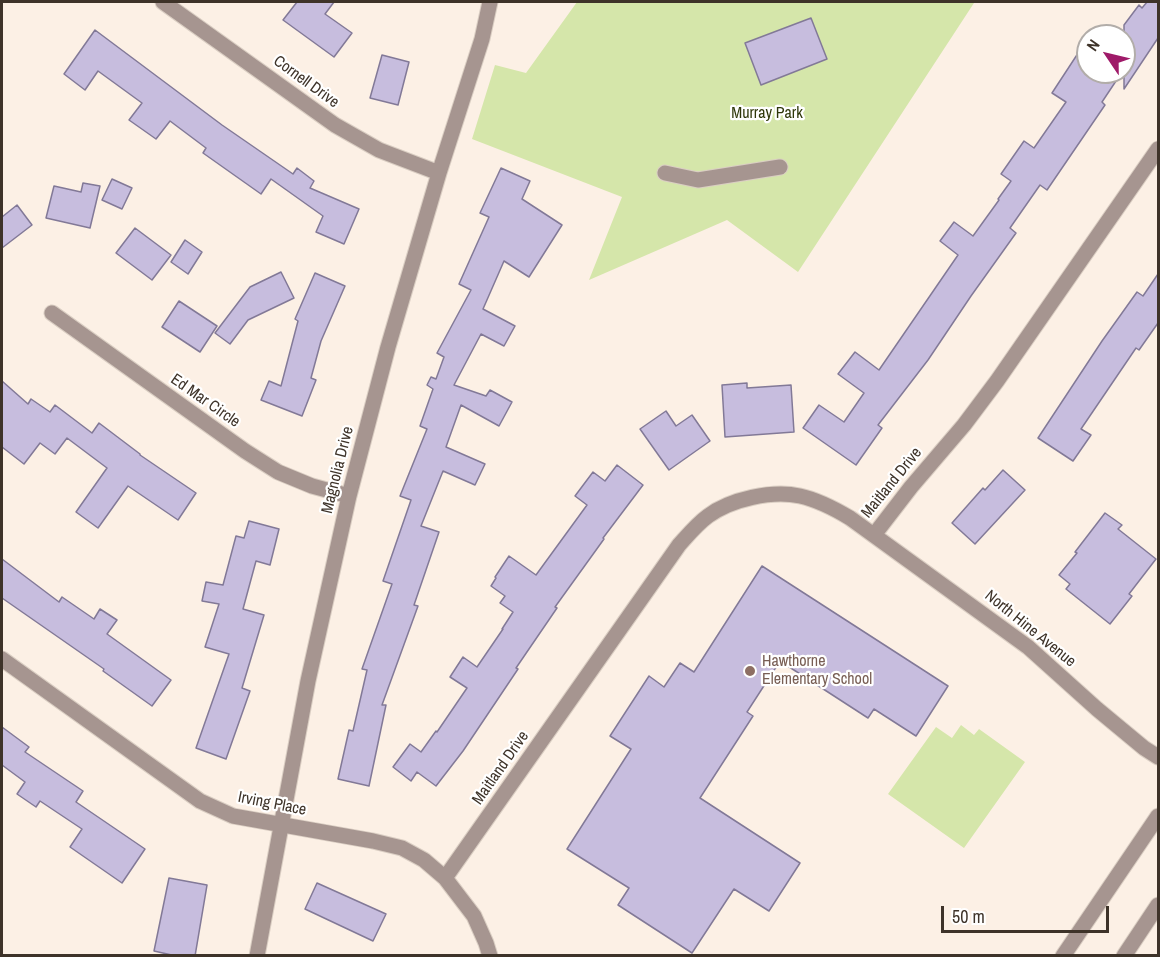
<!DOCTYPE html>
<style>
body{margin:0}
#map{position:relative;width:1160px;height:957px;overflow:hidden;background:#fcf0e5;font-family:"Archivo Narrow",sans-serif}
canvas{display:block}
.frame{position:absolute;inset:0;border:3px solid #3e3329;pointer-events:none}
.north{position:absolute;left:1076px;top:24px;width:60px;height:60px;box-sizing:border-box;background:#fff;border:2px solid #b2ada9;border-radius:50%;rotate:305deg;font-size:16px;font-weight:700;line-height:24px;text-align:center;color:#3e3329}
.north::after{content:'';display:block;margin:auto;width:21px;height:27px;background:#9f1a69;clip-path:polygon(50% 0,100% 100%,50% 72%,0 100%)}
.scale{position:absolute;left:941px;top:906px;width:168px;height:27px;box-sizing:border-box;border:3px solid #3e3329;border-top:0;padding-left:8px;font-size:18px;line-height:21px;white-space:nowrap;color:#3e3329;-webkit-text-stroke:4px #fff;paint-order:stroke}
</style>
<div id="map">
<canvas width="1160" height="957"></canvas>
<div class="frame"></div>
<div class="north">N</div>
<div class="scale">50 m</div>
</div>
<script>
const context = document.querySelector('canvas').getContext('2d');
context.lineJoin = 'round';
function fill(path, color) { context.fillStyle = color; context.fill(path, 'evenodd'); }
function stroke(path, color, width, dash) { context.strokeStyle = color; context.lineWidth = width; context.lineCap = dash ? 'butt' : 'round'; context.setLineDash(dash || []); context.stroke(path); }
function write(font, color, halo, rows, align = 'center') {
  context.font = font + ' "Archivo Narrow",sans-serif'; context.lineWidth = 4.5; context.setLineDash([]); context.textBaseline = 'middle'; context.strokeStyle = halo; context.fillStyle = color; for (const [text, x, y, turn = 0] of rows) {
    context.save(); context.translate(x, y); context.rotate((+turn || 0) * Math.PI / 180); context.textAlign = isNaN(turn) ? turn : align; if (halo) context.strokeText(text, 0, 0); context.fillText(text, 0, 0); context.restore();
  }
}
fill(new Path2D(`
 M577,2H973L974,3L798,272L727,220L589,280L622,197L472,139L495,65L526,73Z
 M961,725L974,735L979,729L1025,762L964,848L888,794L936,727L952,738Z`), '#d5e6aa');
const building = new Path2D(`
 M297,2H334L325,14L352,33L334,57L283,20Z
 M1147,2H1158V38L1124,89V25L1139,5L1142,8Z
 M811,18L827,59L761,85L745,43Z
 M95,30L222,125L293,174L297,168L314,181L310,188L359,209L344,244L316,232L323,216L271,179L261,194L203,153L206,148L170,121L156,139L129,120L142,103L98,71L85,90L64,74Z
 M1088,38V72H1122L1102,102L1105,105L1047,190L1040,185L1010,228L1016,233L971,296L928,360L878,425L882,428L856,465L803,428L819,405L844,422L864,393L838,374L855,352L879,370L958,255L940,241L954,222L973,236L999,200L998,199L1011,181L1001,174L1024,141L1034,148L1066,102L1052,93Z
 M382,55L409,62L398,105L370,98Z
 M501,168L530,181L522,199L562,225L529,277L504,261L483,309L515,326L504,346L481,334L454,385L486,396L490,390L512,402L499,426L461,405L446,447L485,464L475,485L443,471L421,526L439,532L414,605L418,606L382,705H386L369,786L338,779L349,730L353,731L367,670L362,669L392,584L383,581L411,500L400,496L427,429L420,426L433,389L427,385L431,377L436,379L444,357L437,353L471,290L459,284L489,217L480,213Z
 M112,179L132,188L122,209L102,200Z
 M83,183L100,186L90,228L46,218L54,186L81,192Z
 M17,205L32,225L2,248V217Z
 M135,228L171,255L152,280L116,253Z
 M185,240L202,252L188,274L171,262Z
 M281,272L294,298L248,320L230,344L215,333L250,287Z
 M315,273L345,286L321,341L311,378L316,380L302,416L261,400L269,381L281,386L298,321L295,319Z
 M1158,274V323L1139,350L1136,348L1081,429L1091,435L1073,461L1038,438L1102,341L1137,292L1143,296Z
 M179,301L217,326L200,352L162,327Z
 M2,381L28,404L31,399L50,412L55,405L92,433L99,423L140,454V455L196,493L178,520L128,486L98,528L76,512L107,468L67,438L55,454L40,443L24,464L2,447Z
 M747,383V388L791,385L794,432L725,437L722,385Z
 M666,411L676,426L692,415L710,441L669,470L640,429Z
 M617,465L643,485L603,538L604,539L555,607L557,608L516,668L518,669L463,751L436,786L417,772L411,781L393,767L410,744L421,752L436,731L437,732L467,688L450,677L463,657L477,667L503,629H502L513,612L500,603L505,596L491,586L496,578L495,577L509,556L536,575L587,505L575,496L593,472L605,481Z
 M1003,470L1025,490L975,544L952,523L983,488L985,490Z
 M1105,513L1122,525L1118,529L1156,559L1129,594L1132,596L1110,624L1066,589L1070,584L1059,575L1077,553L1075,552Z
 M249,521L279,529L270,565L256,561L243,609L264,615L242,688L250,691L226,759L196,748L229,654L205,647L219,604L202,601L206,582L223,585L236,536L244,538Z
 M2,559L59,602L62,597L94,619L100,609L117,620L107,634L171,680L152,706L103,671L104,669L2,598Z
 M762,566L948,686L916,736L874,709L868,718L780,661L747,712L753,716L700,798L800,863L769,911L734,889L692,953L618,905L629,888L567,849L631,749L610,736L649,676L664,687L680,663L694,672Z
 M2,727L29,747L25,752L83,791L76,802L145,849L122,883L70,847L82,829L40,801L36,807L17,794L25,782L2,765Z
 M169,878L207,885L195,956H176L154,951Z
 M317,883L386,914L373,941L305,909Z`);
fill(building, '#c7bdde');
stroke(building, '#827997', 1.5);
const minor = new Path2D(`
 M163,2L335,125L379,150L439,173
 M665,173L698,180L780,167
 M52,313L245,451L278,472L312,486L349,496
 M874,535L911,487L964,425L997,381L1158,149
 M2,659L200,801L233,816L373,841L402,848L424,860L445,878L474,916L486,943L490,956
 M445,878L679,545C688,535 697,524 708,516C731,499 772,490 800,496C818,500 835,509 850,518L1028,647L1097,709L1144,748L1158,757
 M257,956L308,681L349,496L388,347L439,173L482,39L490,2
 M1063,956L1158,816
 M1124,956L1158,905`);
stroke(minor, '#dacec3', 17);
stroke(minor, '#a69590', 15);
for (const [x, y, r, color] of [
 [750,671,6,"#8d6e63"]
]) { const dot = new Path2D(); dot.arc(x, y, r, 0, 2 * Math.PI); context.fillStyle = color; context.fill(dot); stroke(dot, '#fff', 2); }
write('16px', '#3e3329', '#fff', [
 ["Cornell Drive",306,82,36],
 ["Ed Mar Circle",205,401,35],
 ["Magnolia Drive",338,470,-76],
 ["Maitland Drive",892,483,-51],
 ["North Hine Avenue",1030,629,39],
 ["Maitland Drive",501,768,-55],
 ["Irving Place",272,804,11]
]);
write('16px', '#2e3709', '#fff', [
 ["Murray Park",767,114]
]);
write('16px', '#785e54', '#fff', [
 ["Hawthorne",762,662],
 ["Elementary School",762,680]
], 'left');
</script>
